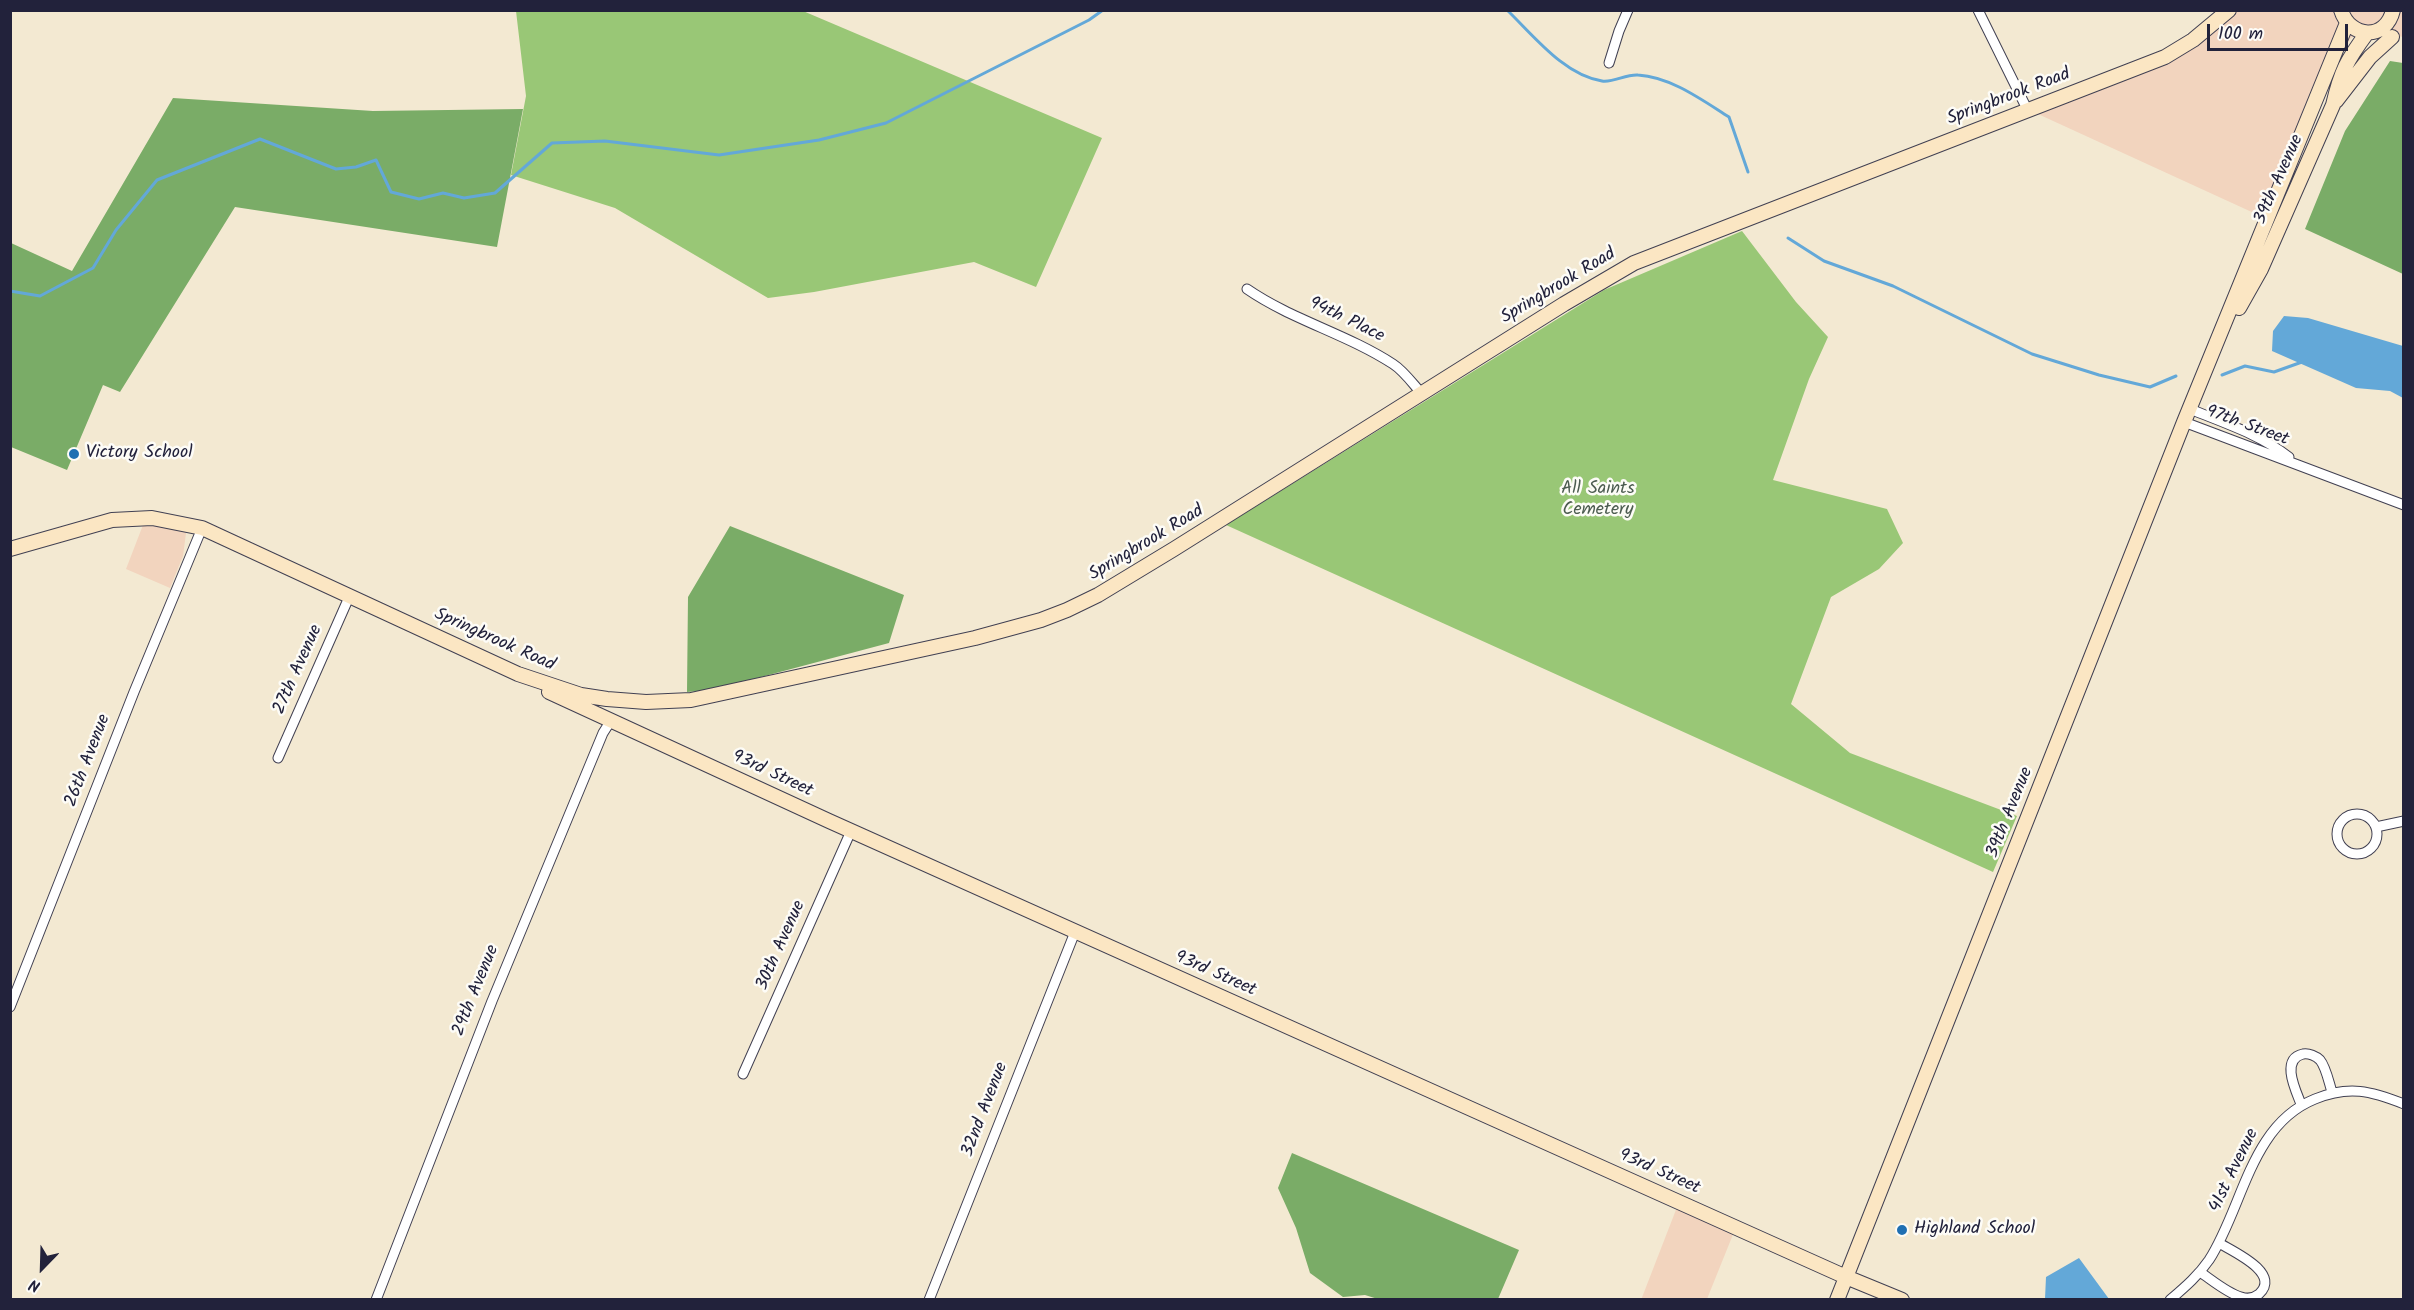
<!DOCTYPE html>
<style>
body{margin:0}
#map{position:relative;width:2414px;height:1310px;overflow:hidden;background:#f3e9d2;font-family:Kalam,sans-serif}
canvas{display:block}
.frame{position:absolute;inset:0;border:12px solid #22223b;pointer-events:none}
.north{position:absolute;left:12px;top:1238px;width:60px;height:60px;-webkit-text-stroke:4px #fdfcf7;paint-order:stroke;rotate:203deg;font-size:16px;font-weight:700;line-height:24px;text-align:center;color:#22223b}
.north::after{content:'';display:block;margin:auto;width:21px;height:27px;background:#22223b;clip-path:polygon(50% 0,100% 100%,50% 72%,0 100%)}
.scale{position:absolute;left:2207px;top:24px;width:141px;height:27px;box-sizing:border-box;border:3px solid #22223b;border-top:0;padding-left:8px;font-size:18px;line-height:21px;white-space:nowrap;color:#22223b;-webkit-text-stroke:4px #fdfcf7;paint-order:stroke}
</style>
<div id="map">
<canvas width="2414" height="1310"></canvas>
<div class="frame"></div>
<div class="north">N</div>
<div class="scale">100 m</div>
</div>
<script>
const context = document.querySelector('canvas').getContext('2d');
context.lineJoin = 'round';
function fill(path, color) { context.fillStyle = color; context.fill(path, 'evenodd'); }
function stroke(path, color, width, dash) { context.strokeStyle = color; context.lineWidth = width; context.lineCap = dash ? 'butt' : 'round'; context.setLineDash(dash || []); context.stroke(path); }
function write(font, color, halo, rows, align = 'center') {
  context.font = font + ' Kalam,sans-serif'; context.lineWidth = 5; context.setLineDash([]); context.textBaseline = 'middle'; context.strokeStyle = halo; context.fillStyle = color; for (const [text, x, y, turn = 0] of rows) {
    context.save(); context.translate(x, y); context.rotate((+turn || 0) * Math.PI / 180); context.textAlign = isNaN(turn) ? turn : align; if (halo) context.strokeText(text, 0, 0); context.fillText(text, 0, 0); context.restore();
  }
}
fill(new Path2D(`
 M2228,11H2403V37L2367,29L2351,38L2324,79L2267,219L2027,109L2135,69Z
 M153,524L180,530L186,533L183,556L170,588L126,569L143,525Z
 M1679,1202L1736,1227L1707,1299L1641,1300Z`), '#f2d4be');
fill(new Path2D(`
 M516,11H803L1102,138L1036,287L974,262L814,292L768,298L615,208L511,175L526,96Z
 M1742,231L1796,302L1828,337L1809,379L1773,480L1887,509L1903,543L1879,569L1831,597L1791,704L1850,753L2017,816L1993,872L1226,525L1604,290Z`), '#99c776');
fill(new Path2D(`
 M2390,61L2403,63V274L2305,229L2345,131Z
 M173,98L373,111L523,109L497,247L235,207L120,392L103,385L67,470L11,447V243L72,271Z
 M730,526L904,595L889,643L712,690L687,692L688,597Z
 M1292,1153L1519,1250L1498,1299L1381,1300L1365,1295L1343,1297L1310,1273L1296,1228L1278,1188Z`), '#7aac67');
fill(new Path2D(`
 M2284,316L2308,318L2403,346V398L2390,391L2356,388L2272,351L2273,331Z
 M2079,1258L2109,1299H2045L2046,1277Z`), '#63a8d8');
stroke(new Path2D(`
 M1507,10C1534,36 1564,75 1602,81C1613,83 1626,74 1638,75C1671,77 1702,100 1729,117L1748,172
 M1788,238L1824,261L1893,286L2032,354L2099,375L2150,387L2176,376
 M10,291L40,296L93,268L116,230L157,180L260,139L336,169L356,167L376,160L391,192L419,199L443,193L464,198L495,193L552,143L605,141L719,155L819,140L886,123L1089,20L1103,10
 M2222,375L2245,366L2274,372L2302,362`), '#63a8d8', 3);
const street = new Path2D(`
 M1978,10L2027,109
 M1609,63L1619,31L1628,10
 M1247,289C1292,320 1347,334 1393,364C1404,371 1413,384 1422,394
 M2190,409C2224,423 2259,434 2289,457
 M2184,422L2404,505
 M278,758L350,595
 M2337 834a20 20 0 1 1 40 0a20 20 0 1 1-40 0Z
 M2376,827L2404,821
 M10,1007L134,692L202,528
 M743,1074L851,831
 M2301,1104C2296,1091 2280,1059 2303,1054C2309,1053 2316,1056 2320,1060C2326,1067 2329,1083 2332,1092
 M2200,1272C2212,1280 2227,1293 2241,1297C2247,1299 2254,1298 2259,1294C2282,1273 2232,1251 2219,1243
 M376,1300L492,1001L603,733L610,722
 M929,1300L1075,932
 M2170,1300C2185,1287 2198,1276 2209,1260C2243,1208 2250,1125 2315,1099C2349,1085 2371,1091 2404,1104`);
const secondary = new Path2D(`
 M2341,10C2350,39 2386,41 2393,10
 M2336,101L2370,57L2392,37
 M2239,308L2261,269L2333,105C2341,71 2347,60 2367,33
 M10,549L112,520L152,518L202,528L518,674L581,695L607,699L646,702L691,700L975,638L1041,620L1067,610L1098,595L1174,549L1564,304L1634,263L2165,57L2193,40L2229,10
 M549,692L829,821L1846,1277L1902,1300
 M1837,1300L2184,422L2347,23`);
stroke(street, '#414052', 11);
stroke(secondary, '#414052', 16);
stroke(street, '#fff', 9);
stroke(secondary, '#fbe6c3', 14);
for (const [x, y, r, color] of [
 [74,454,6,"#1f6fb2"],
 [1902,1230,6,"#1f6fb2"]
]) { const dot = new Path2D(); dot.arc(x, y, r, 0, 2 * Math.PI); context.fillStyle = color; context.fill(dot); stroke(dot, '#fdfcf7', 2); }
write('18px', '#22223b', '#fdfcf7', [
 ["Springbrook Road",2009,98,-21],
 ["39th Avenue",2280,180,-66],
 ["Springbrook Road",1559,287,-31],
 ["94th Place",1346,321,26],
 ["97th Street",2247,427,20],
 ["Springbrook Road",1147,544,-31],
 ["Springbrook Road",494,641,24],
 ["27th Avenue",299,670,-66],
 ["26th Avenue",89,761,-69],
 ["93rd Street",772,775,25],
 ["39th Avenue",2011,813,-68],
 ["30th Avenue",782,946,-66],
 ["93rd Street",1215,975,24],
 ["29th Avenue",477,991,-68],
 ["32nd Avenue",986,1110,-69],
 ["41st Avenue",2235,1171,-64],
 ["93rd Street",1659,1173,24]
]);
write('18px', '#22223b', '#fdfcf7', [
 ["Victory School",86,454],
 ["Highland School",1914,1230]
], 'left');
write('18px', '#4c5c50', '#fdfcf7', [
 ["All Saints",1598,490],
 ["Cemetery",1598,511]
]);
</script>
